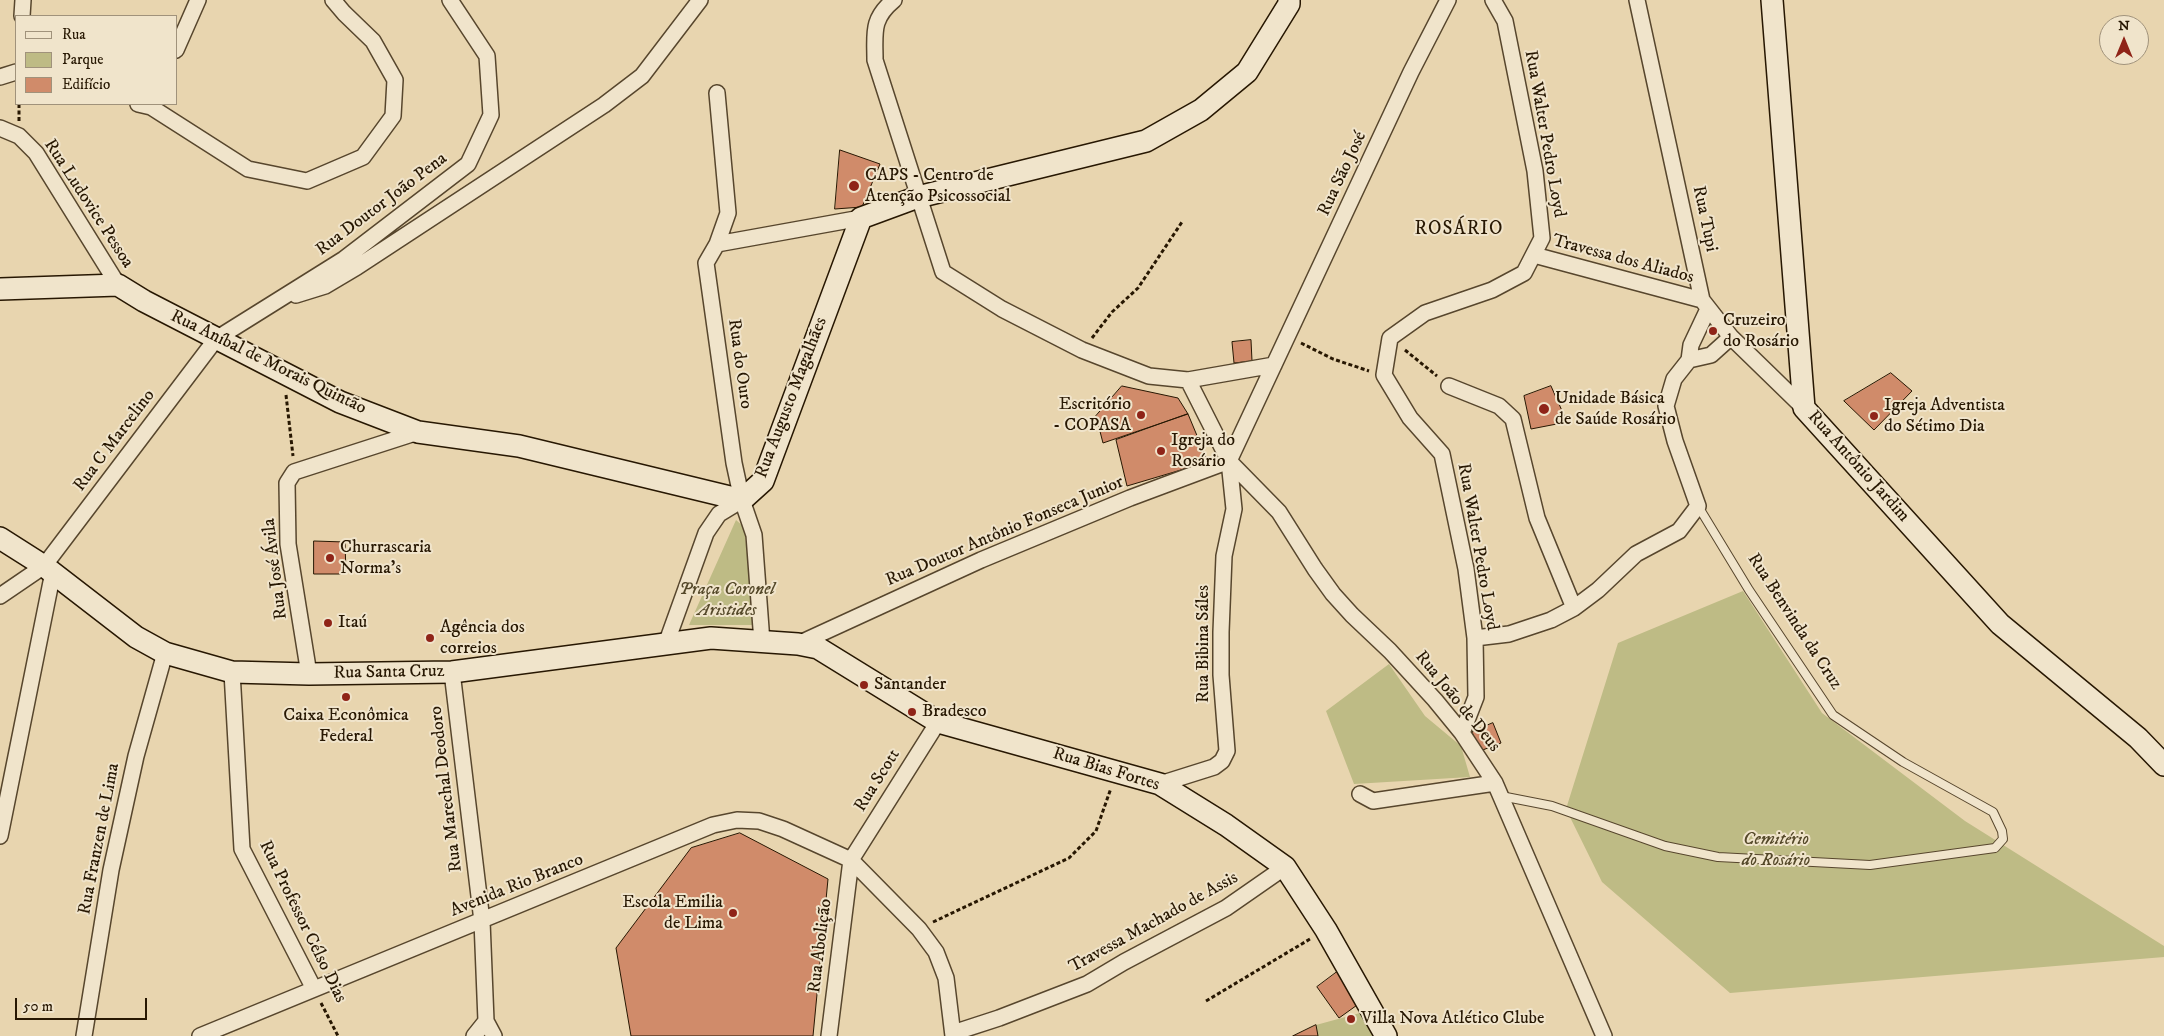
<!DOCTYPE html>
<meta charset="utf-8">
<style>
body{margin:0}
#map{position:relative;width:2164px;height:1036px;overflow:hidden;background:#e8d5af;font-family:"IM FELL DW Pica",serif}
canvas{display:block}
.legend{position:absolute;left:15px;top:15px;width:162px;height:90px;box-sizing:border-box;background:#f0e4cb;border:1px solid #a0927b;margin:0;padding:6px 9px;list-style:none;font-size:15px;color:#271702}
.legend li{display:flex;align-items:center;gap:10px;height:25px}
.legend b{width:25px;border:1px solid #a0927b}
.north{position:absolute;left:2099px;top:15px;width:50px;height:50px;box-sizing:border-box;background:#f0e4cb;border:1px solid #a0927b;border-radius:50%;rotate:0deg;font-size:14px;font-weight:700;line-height:20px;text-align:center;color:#271702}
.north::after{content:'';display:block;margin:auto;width:18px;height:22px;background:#8f2418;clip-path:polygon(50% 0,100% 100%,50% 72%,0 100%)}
.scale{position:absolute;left:15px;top:998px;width:132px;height:22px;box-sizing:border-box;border:2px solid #271702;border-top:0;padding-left:6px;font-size:15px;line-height:18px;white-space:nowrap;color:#271702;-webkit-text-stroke:4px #f0e4cb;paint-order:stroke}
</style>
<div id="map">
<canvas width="2164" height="1036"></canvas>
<ul class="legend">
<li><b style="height:6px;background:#f0e4cb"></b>Rua</li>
<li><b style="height:14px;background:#bebb85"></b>Parque</li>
<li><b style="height:14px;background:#d08b6a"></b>Edifício</li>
</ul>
<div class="north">N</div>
<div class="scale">50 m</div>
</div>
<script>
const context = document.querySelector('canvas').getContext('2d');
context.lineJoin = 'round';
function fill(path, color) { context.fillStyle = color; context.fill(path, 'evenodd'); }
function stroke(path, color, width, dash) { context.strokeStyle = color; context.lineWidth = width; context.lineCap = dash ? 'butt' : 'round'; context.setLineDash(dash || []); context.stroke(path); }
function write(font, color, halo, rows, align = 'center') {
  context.font = font + ' "IM FELL DW Pica",serif'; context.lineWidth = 4; context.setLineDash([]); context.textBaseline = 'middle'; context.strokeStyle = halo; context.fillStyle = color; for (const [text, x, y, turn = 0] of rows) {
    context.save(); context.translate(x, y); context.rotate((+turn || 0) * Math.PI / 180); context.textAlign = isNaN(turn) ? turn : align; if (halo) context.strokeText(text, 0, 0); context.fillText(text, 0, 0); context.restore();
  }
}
fill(new Path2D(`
 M736,520L744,527L755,625H689Z
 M1743,591L1822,713L1965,821L2164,946V957L1730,993L1602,882L1566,809L1618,643Z
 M1389,664L1425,716L1461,746L1470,777L1354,784L1326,711Z
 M1360,1013L1375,1036H1293L1316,1025Z`), '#bebb85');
const building = new Path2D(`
 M840,150L880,164L862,207L835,209Z
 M1251,340L1252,361L1234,363L1232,342Z
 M1891,373L1912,391L1874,430L1844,401Z
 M1122,386L1178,398L1188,414L1103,443L1096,416Z
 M1551,386L1567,422L1531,429L1524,396Z
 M1188,414L1208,462L1127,486L1116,440Z
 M314,541L345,542L346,574H314Z
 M1493,723L1501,743L1480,751L1472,732Z
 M740,833L828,879L813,1036H631L616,948L691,848Z
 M1337,972L1360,1003L1339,1018L1317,987Z
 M1316,1025L1318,1036H1293Z`);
fill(building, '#d08b6a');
stroke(building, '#271702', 1);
const lane = new Path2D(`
 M1501,796L1552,806L1665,846L1718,857L1870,865L1995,848L2003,839L2002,831L1993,812L1903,762L1833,715L1749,590L1698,506`);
const street = new Path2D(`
 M894,0C871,19 875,33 875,60L943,272L1002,309L1082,350L1149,376L1188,380L1274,365
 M1637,0L1702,300L1731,337L1804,408
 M22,16L23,0
 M176,50L198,0
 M0,77L16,72
 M717,93L728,213L717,244L706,263L734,463L742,500L754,535L762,642
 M138,104L151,107L248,169L307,181L363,157L393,116L395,80L373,41L344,13L333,0
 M0,128L19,136L36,153L118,285
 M717,244L861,218
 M1534,255L1702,300
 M296,295L325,286L357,267L604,105L642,76L700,0
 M1689,360L1711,355L1731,337
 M1188,380L1229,461L1279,512L1315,569L1333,594L1352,615L1390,651L1435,700L1462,733L1495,783L1604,1036
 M1449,386L1499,406L1513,419L1537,518L1574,608
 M1229,461L1411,72L1448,0
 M0,596L44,566L216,339L344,259L468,164L491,115L487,56L450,0
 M1475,638L1509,634L1551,620L1574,608L1598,590L1636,554L1679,531L1698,506L1675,441L1666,406L1674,379L1689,360L1691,345L1708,309
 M666,644L706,533L719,514L742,500
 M798,644L981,560L1130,498L1229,461
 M232,672L242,849L314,989
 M452,672L482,921L486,1021L494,1036
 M309,674L288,544L287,483L294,472L418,432
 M1462,733L1476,697L1475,638L1466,569L1442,454L1410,418L1384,375L1390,338L1425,313L1492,290L1524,273L1542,238L1535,171L1505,21L1493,0
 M1160,784L1214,767L1222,761L1227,751L1221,675V632L1224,556L1234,509L1229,461
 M1360,794L1373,801L1495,783
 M0,836L53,572
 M953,1033L999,1018L1087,984L1124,962L1226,908L1285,867
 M84,1036L111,870L136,756L165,653
 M200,1036L713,825L737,820L759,821L783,829L851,860L919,929L936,952L946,978L953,1036
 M474,1036L486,1021
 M829,1036L851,860L938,722`);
const secondary = new Path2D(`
 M1772,0L1804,408L2000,624L2138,738L2164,765
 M0,289L118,285L144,301L340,402L418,432L519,446L742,500L763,481L861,218L918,197L1146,141L1201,110L1247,72L1289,4V0
 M0,538L44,566L136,637L165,653L232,672L309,674L452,672L711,638L798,644L818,648L938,722L1160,784L1226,825L1285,867L1326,930L1386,1036`);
stroke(lane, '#57462d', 10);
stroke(street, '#57462d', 18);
stroke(secondary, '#271702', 24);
stroke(new Path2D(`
 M19,104V121
 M1092,338L1112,312L1138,288L1182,222
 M1301,343L1333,359L1369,371
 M1405,350L1437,376
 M286,395L293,456
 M933,922L1069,858L1096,831L1111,788
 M1206,1001L1310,939
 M321,1003L338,1036`), '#271702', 3, [4, 2.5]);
stroke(lane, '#f0e4cb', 8);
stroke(street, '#f0e4cb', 15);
stroke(secondary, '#f0e4cb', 21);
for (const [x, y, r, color] of [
 [854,186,6,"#8f2418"],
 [1713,331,5,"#8f2418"],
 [1544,409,6,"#8f2418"],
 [1141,415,5,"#8f2418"],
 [1874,416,5,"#8f2418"],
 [1161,451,5,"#8f2418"],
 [330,558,5,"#8f2418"],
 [328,623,5,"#8f2418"],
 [430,638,5,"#8f2418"],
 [864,685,5,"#8f2418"],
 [346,697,5,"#8f2418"],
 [912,712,5,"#8f2418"],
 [733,913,5,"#8f2418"],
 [1351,1019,5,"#8f2418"]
]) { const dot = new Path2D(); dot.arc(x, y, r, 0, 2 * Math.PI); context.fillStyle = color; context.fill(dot); stroke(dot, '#f0e4cb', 2); }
write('18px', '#271702', '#f0e4cb', [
 ["Rua Walter Pedro Loyd",1544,134,80],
 ["Rua São José",1343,174,-65],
 ["Rua Ludovice Pessoa",88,204,57],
 ["Rua Doutor João Pena",382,205,-37],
 ["Rua Tupi",1704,219,78],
 ["Travessa dos Aliados",1623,260,15],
 ["Rua Aníbal de Morais Quintão",268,363,26],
 ["Rua do Ouro",739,364,82],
 ["Rua Augusto Magalhães",792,398,-69],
 ["Rua C Marcelino",115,441,-53],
 ["Rua Antônio Jardim",1858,467,48],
 ["Rua Doutor Antônio Fonseca Junior",1005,532,-23],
 ["Rua Walter Pedro Loyd",1477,547,80],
 ["Rua José Ávila",276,569,-97],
 ["Rua Benvinda da Cruz",1794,622,57],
 ["Rua Bibina Sáles",1204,644,-90],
 ["Rua Santa Cruz",389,673,-1],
 ["Rua João de Deus",1457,702,51],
 ["Rua Bias Fortes",1106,770,17],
 ["Rua Scott",878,781,-58],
 ["Rua Marechal Deodoro",447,789,-97],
 ["Rua Franzen de Lima",100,839,-79],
 ["Avenida Rio Branco",517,886,-22],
 ["Rua Professor Célso Dias",302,922,64],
 ["Travessa Machado de Assis",1154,923,-29],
 ["Rua Abolição",821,946,-83]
]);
write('18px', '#271702', '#f0e4cb', [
 ["CAPS - Centro de",865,176],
 ["Atenção Psicossocial",865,197],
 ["Cruzeiro",1723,321],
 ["do Rosário",1723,342],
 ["Unidade Básica",1555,399],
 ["de Saúde Rosário",1555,420],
 ["Escritório",1131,405,"right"],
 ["- COPASA",1131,426,"right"],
 ["Igreja Adventista",1884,406],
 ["do Sétimo Dia",1884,427],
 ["Igreja do",1171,441],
 ["Rosário",1171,462],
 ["Churrascaria",340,548],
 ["Norma's",340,569],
 ["Itaú",338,623],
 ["Agência dos",440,628],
 ["correios",440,649],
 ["Santander",874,685],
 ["Bradesco",922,712],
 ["Caixa Econômica",346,716,"center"],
 ["Federal",346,737,"center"],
 ["Escola Emilia",723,903,"right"],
 ["de Lima",723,924,"right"],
 ["Villa Nova Atlético Clube",1361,1019]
], 'left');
write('italic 18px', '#544829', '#f0e4cb', [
 ["Praça Coronel",727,590],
 ["Aristides",727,611],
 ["Cemitério",1776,840],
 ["do Rosário",1776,861]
]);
context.letterSpacing = '1px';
write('19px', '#271702', '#f0e4cb', [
 ["ROSÁRIO",1459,230]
]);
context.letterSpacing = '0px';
</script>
